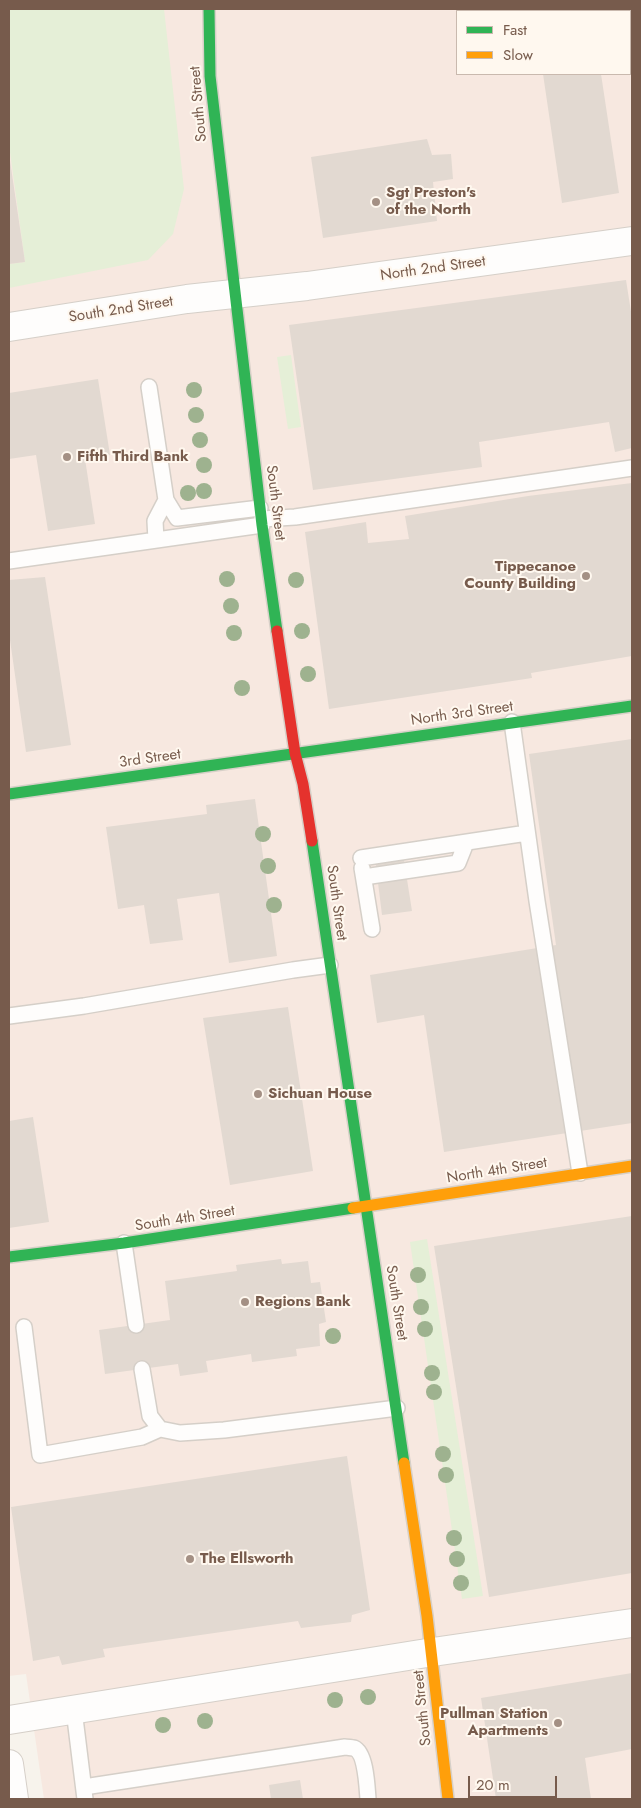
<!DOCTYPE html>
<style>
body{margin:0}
#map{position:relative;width:641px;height:1808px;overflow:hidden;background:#f7f3ec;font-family:Jost,sans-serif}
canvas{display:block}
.frame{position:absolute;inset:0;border:10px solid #775b4c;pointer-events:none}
.legend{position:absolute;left:456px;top:10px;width:175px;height:65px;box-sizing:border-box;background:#fff8ef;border:1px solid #c9b9ae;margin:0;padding:6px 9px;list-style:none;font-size:15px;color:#775b4c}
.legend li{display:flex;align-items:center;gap:10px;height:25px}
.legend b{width:25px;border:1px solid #c9b9ae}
.scale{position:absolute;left:468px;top:1776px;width:89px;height:22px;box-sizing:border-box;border:2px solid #775b4c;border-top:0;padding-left:6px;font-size:15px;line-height:18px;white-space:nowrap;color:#775b4c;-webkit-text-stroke:4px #fff8ef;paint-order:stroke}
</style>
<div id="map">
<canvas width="641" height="1808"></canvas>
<div class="frame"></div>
<ul class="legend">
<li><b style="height:6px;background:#30b455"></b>Fast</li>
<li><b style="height:6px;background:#ff9f0a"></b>Slow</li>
</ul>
<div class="scale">20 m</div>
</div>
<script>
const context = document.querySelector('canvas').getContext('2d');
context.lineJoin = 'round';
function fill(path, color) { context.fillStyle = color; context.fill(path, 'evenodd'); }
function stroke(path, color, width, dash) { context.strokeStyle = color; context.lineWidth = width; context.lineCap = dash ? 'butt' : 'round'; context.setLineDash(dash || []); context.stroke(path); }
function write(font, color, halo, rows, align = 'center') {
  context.font = font + ' Jost,sans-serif'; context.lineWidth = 4; context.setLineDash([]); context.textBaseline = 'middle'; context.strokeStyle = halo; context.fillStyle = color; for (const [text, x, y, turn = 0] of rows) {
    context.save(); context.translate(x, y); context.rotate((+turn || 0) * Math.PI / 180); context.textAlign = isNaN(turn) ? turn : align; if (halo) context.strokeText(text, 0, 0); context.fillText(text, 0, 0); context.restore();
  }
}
fill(new Path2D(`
 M9,9H632V1799H44L26,1674L9,1676ZM457,11H630V74H457Z`), '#f7e8e0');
fill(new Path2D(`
 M9,9H164L184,189L173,234L148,260L9,288V264L25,262L9,145Z
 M291,355L301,427L288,429L277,357Z
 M427,1239L483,1596L462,1599L410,1242Z`), '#e5efd7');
fill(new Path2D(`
 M543,74H601L619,193L562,203Z
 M427,139L432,155L451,154L453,179L433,182L437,221L323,238L311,157Z
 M9,154L25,262L9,264Z
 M626,280L632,318V448L615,452L609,422L479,442L482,467L313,490L289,325Z
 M98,379L110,455L85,459L95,524L48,531L36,455L9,459V393Z
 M632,483V656L531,673L532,678L329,709L305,532L366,522L368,543L409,539L405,516L528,496Z
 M45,577L71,745L26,752L9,633V580Z
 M632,739V1123L444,1152L424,1015L377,1023L370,975L556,945L529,754Z
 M255,799L277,956L229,963L219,893L177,899L183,940L150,944L144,905L118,909L106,827L207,814L206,805Z
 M403,854L412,911L382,915L375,859Z
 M288,1007L313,1171L230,1185L203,1018Z
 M33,1117L49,1222L9,1228V1121Z
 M632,1216V1573L489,1597L434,1246Z
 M281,1259L282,1264L308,1261L311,1283L320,1282L326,1322L319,1324L320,1346L296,1349L297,1356L252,1362L251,1354L206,1361L208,1372L180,1376L178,1364L105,1374L99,1330L170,1320L165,1281L237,1271L236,1265Z
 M347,1456L370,1610L352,1615L351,1622L301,1628L298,1621L103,1649L105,1657L62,1665L59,1656L33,1661L11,1507Z
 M632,1673V1749L585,1758L591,1799H496L481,1698Z
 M300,1780L303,1799H271L269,1785Z`), '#e2d9d1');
const lane = new Path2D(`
 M149,387L166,500L177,518L260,508
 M262,519L295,517L632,468
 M156,540L155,521L166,500
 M9,561L262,525
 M512,722L537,901L580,1173
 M361,858L527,833
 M362,868L372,929
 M364,877L458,863L466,843
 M9,1016L84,1006L293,970L330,965
 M124,1243L136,1325
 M24,1327L40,1455L142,1437L160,1429
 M142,1369L150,1416L160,1429L180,1433L224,1430L397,1408
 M74,1710L85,1799
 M84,1787L345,1747C346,1747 353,1748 354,1748C366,1753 367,1787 368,1799`);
const street = new Path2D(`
 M9,327L187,299L307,286L632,241
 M9,1720L433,1652L632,1623
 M9,1764L14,1799`);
const fast = new Path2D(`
 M209,9L210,76L262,525L277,631
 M9,794L632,706
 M312,841L404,1463
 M9,1257L124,1243L353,1208`);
const slow = new Path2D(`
 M353,1208L632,1166
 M404,1463L427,1616L448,1799`);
const jam = new Path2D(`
 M277,631L295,753L303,784L312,841`);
stroke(lane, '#d5cfc8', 18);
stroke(street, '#d5cfc8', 30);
stroke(fast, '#d7d0c8', 14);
stroke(slow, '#d7d0c8', 14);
stroke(jam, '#d7d0c8', 14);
stroke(lane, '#fefdfc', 15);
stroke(street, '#fefdfc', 28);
stroke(fast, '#30b455', 11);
stroke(slow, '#ff9f0a', 11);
stroke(jam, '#e5322d', 11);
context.fillStyle = '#9eb28f';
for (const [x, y] of [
 [194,390],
 [196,415],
 [200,440],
 [204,465],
 [204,491],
 [188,493],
 [227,579],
 [296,580],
 [231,606],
 [302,631],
 [234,633],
 [308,674],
 [242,688],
 [263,834],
 [268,866],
 [274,905],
 [418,1275],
 [421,1307],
 [425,1329],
 [333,1336],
 [432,1373],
 [434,1392],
 [443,1454],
 [446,1475],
 [454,1538],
 [457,1559],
 [461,1583],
 [368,1697],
 [335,1700],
 [205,1721],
 [163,1725]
]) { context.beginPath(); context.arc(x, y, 8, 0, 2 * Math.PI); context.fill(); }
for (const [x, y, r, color] of [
 [376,202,5,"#a49084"],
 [67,457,5,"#a49084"],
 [586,576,5,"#a49084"],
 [258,1094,5,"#a49084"],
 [245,1302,5,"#a49084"],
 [190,1559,5,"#a49084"],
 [558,1723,5,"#a49084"]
]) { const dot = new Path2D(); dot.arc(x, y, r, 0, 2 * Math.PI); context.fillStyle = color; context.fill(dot); stroke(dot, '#fff8ef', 2); }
write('15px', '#775b4c', '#fff8ef', [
 ["South Street",199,104,-95],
 ["North 2nd Street",433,269,-8],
 ["South 2nd Street",121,310,-9],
 ["South Street",275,503,83],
 ["North 3rd Street",462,714,-8],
 ["3rd Street",150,759,-8],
 ["South Street",336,903,82],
 ["North 4th Street",497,1171,-9],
 ["South 4th Street",185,1219,-9],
 ["South Street",396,1303,81],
 ["South Street",423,1708,-96]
]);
write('bold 15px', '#775b4c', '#fff8ef', [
 ["Sgt Preston's",386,193],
 ["of the North",386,210],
 ["Fifth Third Bank",77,457],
 ["Tippecanoe",576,567,"right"],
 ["County Building",576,584,"right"],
 ["Sichuan House",268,1094],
 ["Regions Bank",255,1302],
 ["The Ellsworth",200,1559],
 ["Pullman Station",548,1714,"right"],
 ["Apartments",548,1731,"right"]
], 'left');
</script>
